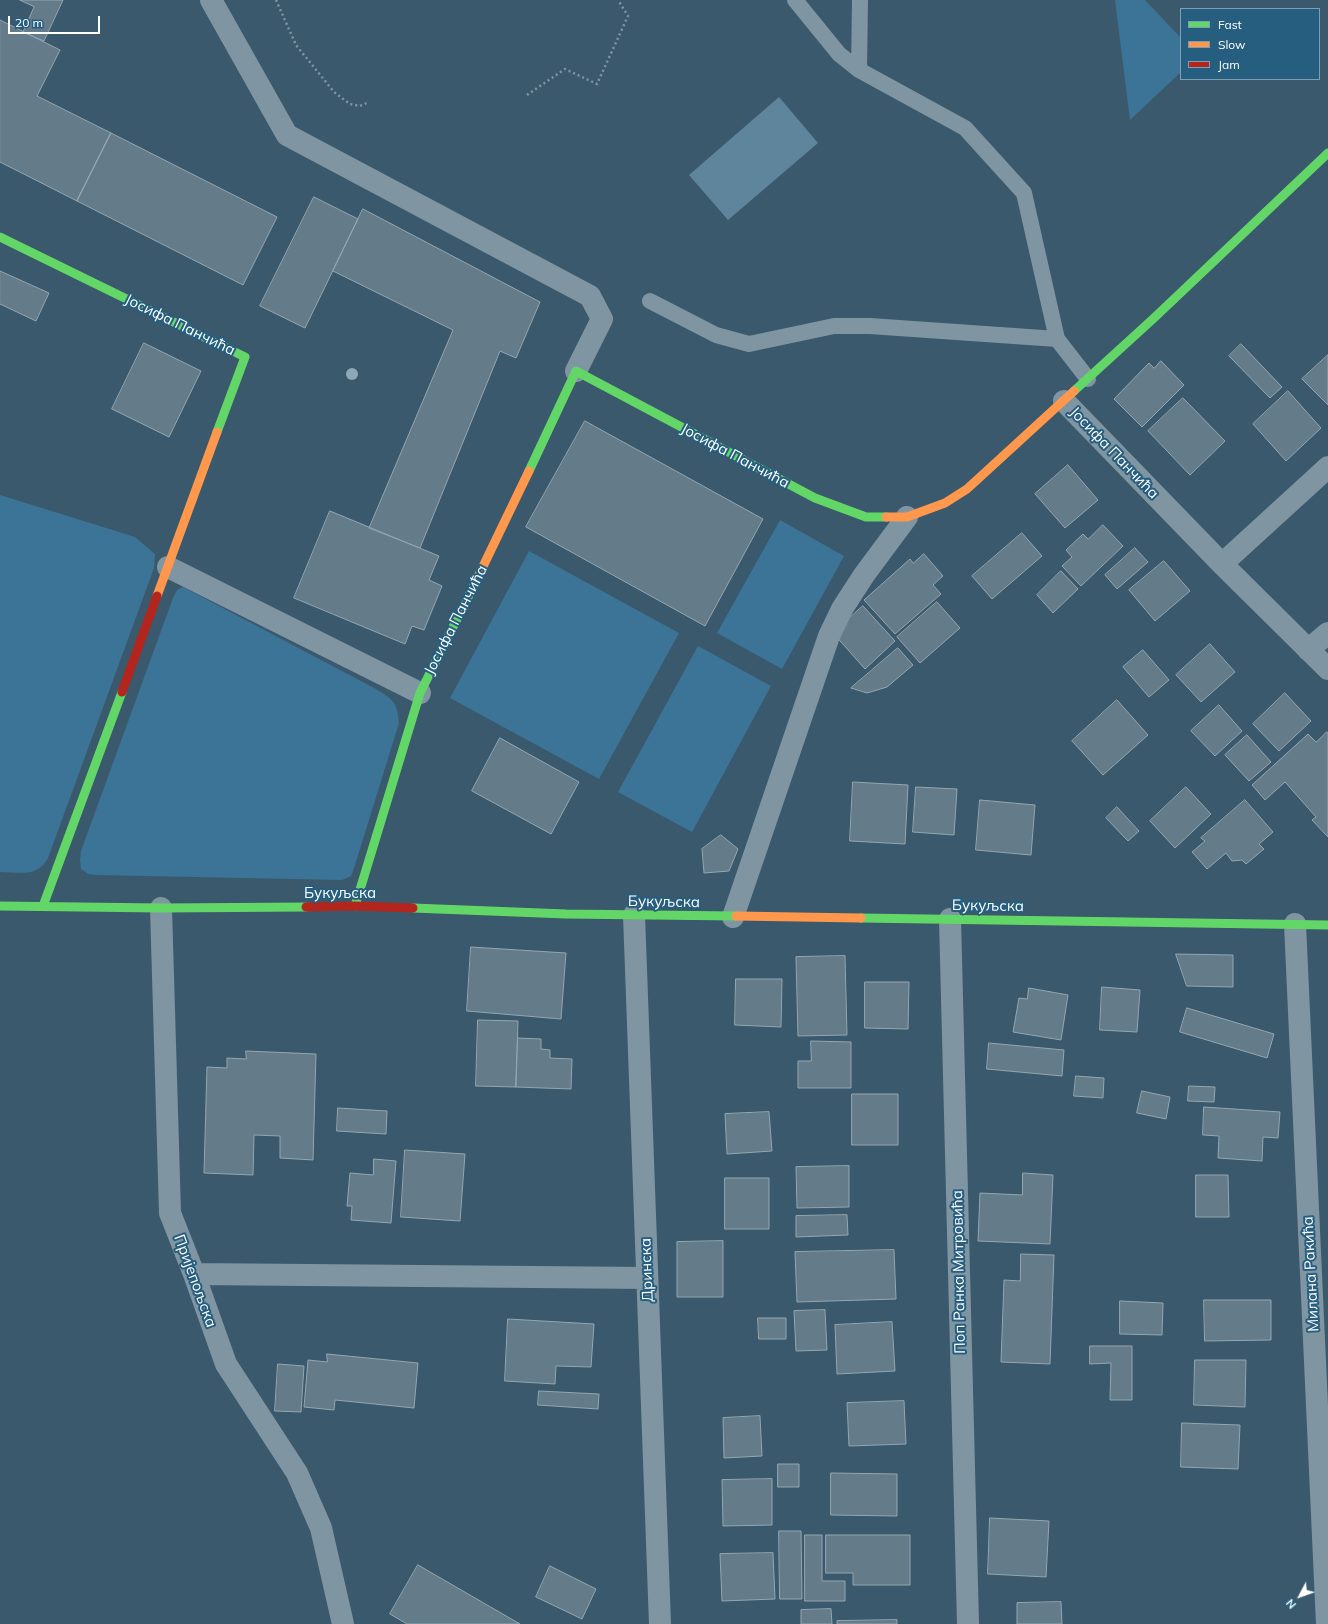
<!DOCTYPE html>
<meta charset="utf-8">
<style>
body{margin:0}
#map{position:relative;width:1328px;height:1624px;overflow:hidden;background:#3a596c;font-family:Mulish,sans-serif}
canvas{display:block}
.legend{position:absolute;left:1180px;top:8px;width:140px;height:72px;box-sizing:border-box;background:#265e80;border:1px solid #7d9eb3;margin:0;padding:5px 7px;list-style:none;font-size:12px;color:#fff}
.legend li{display:flex;align-items:center;gap:8px;height:20px}
.legend b{width:20px;border:1px solid #7d9eb3}
.north{position:absolute;left:1280px;top:1576px;width:40px;height:40px;-webkit-text-stroke:3px #265e80;paint-order:stroke;rotate:229deg;font-size:11px;font-weight:700;line-height:16px;text-align:center;color:#fff}
.north::after{content:'';display:block;margin:auto;width:14px;height:18px;background:#fff;clip-path:polygon(50% 0,100% 100%,50% 72%,0 100%)}
.scale{position:absolute;left:8px;top:16px;width:92px;height:18px;box-sizing:border-box;border:2px solid #fff;border-top:0;padding-left:5px;font-size:12px;line-height:14px;white-space:nowrap;color:#fff;-webkit-text-stroke:3px #265e80;paint-order:stroke}
</style>
<div id="map">
<canvas width="1328" height="1624"></canvas>
<ul class="legend">
<li><b style="height:5px;background:#63d668"></b>Fast</li>
<li><b style="height:5px;background:#ff974d"></b>Slow</li>
<li><b style="height:5px;background:#b3261e"></b>Jam</li>
</ul>
<div class="north">N</div>
<div class="scale">20 m</div>
</div>
<script>
const context = document.querySelector('canvas').getContext('2d');
context.lineJoin = 'round';
function fill(path, color) { context.fillStyle = color; context.fill(path, 'evenodd'); }
function stroke(path, color, width, dash) { context.strokeStyle = color; context.lineWidth = width; context.lineCap = dash ? 'butt' : 'round'; context.setLineDash(dash || []); context.stroke(path); }
function write(font, color, halo, rows, align = 'center') {
  context.font = font + ' Mulish,sans-serif'; context.lineWidth = 4; context.setLineDash([]); context.textBaseline = 'middle'; context.strokeStyle = halo; context.fillStyle = color; for (const [text, x, y, turn = 0] of rows) {
    context.save(); context.translate(x, y); context.rotate((+turn || 0) * Math.PI / 180); context.textAlign = isNaN(turn) ? turn : align; if (halo) context.strokeText(text, 0, 0); context.fillText(text, 0, 0); context.restore();
  }
}
fill(new Path2D(`
 M1115,0H1145L1181,38V72L1130,120Z
 M0,495L135,537L155,554L154,568L48,858C37,878 21,872 0,872Z
 M780,520L844,556L782,669L717,633Z
 M529,551L679,633L599,779L450,698Z
 M183,587L376,689C393,700 397,701 399,723L355,865L351,876L342,880L98,875L88,874L81,869L80,860L81,851L173,598L177,590Z
 M698,646L771,686L692,832L618,792Z`), '#3b7497');
fill(new Path2D(`
 M779,97L818,143L728,220L689,175Z`), '#5f859c');
const building = new Path2D(`
 M20,0H63L44,41L23,32L34,7Z
 M0,20L60,50L37,96L111,133L77,201L0,162Z
 M111,133L277,217L243,285L77,201Z
 M314,197L358,219L305,328L260,306Z
 M363,209L540,302L516,358L500,351L420,548L369,528L453,330L333,271Z
 M0,271L49,293L36,321L0,304Z
 M144,343L201,371L169,437L112,409Z
 M1241,344L1282,387L1270,398L1229,356Z
 M1328,355V405L1302,379Z
 M1161,361L1184,385L1142,427L1114,399L1149,363L1154,368Z
 M1288,391L1321,428L1286,461L1253,424Z
 M1183,398L1225,441L1190,475L1148,431Z
 M585,421L763,519L705,626L526,527Z
 M1068,465L1098,500L1065,528L1035,494Z
 M330,511L439,556L429,580L442,586L424,630L412,626L405,644L294,598Z
 M1103,525L1123,546L1081,586L1062,566L1072,557L1066,550L1083,534L1088,539Z
 M1022,533L1042,556L992,599L972,576Z
 M1135,548L1148,562L1117,589L1105,575Z
 M924,554L943,576L933,585L941,594L895,634L864,600L910,559L913,563Z
 M1164,561L1190,591L1155,621L1129,590Z
 M1061,571L1078,589L1053,613L1037,595Z
 M937,602L960,628L920,663L897,637Z
 M863,606L895,641L865,669L833,633Z
 M1210,644L1235,672L1201,702L1176,675Z
 M898,648L913,665L887,687L867,693L851,688Z
 M1143,650L1169,680L1149,697L1123,667Z
 M1285,693L1311,721L1279,751L1253,724Z
 M1117,700L1148,735L1103,775L1072,741Z
 M1219,705L1242,731L1215,756L1191,731Z
 M1327,732L1328,734V837L1312,820L1316,817L1285,782L1265,800L1252,785L1308,734L1316,742Z
 M1247,735L1271,762L1249,781L1225,755Z
 M500,738L579,782L551,834L472,791Z
 M853,782L908,785L905,844L850,841Z
 M916,787L957,789L954,835L913,832Z
 M1186,787L1211,814L1175,848L1150,821Z
 M980,800L1035,805L1031,855L976,850Z
 M1245,800L1273,832L1259,844L1264,849L1246,864L1242,860L1232,861L1226,853L1207,869L1192,852L1205,841L1201,838Z
 M1117,807L1139,831L1128,841L1106,818Z
 M721,835L738,849L729,871L704,873L702,849Z
 M471,947L566,953L561,1019L467,1011Z
 M1176,954L1233,955V987L1187,986Z
 M845,956L847,1035L798,1036L796,957Z
 M736,979H782L781,1027L735,1025Z
 M865,982H909L908,1029L865,1028Z
 M1102,987L1140,990L1137,1032L1100,1030Z
 M1029,988L1068,995L1061,1040L1013,1032L1019,998L1027,999Z
 M1187,1008L1274,1034L1267,1058L1180,1032Z
 M478,1020L518,1021L516,1087L476,1086Z
 M518,1038L541,1039V1049L550,1050V1058L572,1059L571,1089L516,1087Z
 M811,1041L851,1042V1088H798V1061H811Z
 M989,1043L1064,1050L1062,1076L987,1069Z
 M246,1051L316,1054L313,1160L280,1158V1136L254,1135L253,1175L204,1173L207,1067L227,1068V1058L246,1059Z
 M1076,1076L1104,1078L1103,1098L1074,1096Z
 M1189,1086L1215,1087L1214,1102L1188,1101Z
 M1142,1091L1170,1097L1166,1119L1137,1113Z
 M852,1094H898V1145H852Z
 M1204,1107L1280,1112L1278,1138L1263,1137L1262,1161L1218,1158L1219,1136L1203,1135Z
 M338,1108L387,1111L386,1134L337,1131Z
 M769,1112L772,1151L727,1154L725,1114Z
 M405,1150L465,1154L460,1221L401,1217Z
 M374,1159L396,1161L391,1223L351,1220L352,1206H347L350,1173L373,1175Z
 M849,1166V1207L797,1208L796,1167Z
 M1023,1173L1053,1175L1050,1244L978,1241L980,1193L1022,1195Z
 M1196,1175H1228L1229,1217H1196Z
 M725,1178H769V1229H725Z
 M847,1215L848,1235L796,1237V1216Z
 M723,1241V1297H677V1242Z
 M894,1250L896,1299L797,1302L795,1252Z
 M1021,1254L1054,1255L1050,1364L1001,1362L1004,1280L1020,1281Z
 M1204,1300H1271V1340L1205,1341Z
 M1120,1301L1163,1303L1162,1335L1120,1334Z
 M825,1310L827,1350L796,1351L794,1311Z
 M758,1318H786V1339H759Z
 M508,1319L594,1324L591,1367L556,1366L555,1384L505,1381Z
 M892,1322L895,1371L837,1374L835,1325Z
 M1090,1346H1132V1400H1110L1111,1363L1090,1364Z
 M327,1354L418,1363L414,1408L335,1400L334,1410L304,1407L308,1360L327,1362Z
 M1195,1360H1246L1245,1407L1194,1405Z
 M278,1364L304,1366L301,1412L275,1411Z
 M539,1391L599,1394L598,1409L538,1405Z
 M904,1401L906,1444L849,1446L847,1403Z
 M760,1416L762,1456L724,1458L723,1418Z
 M1182,1423L1240,1425L1238,1469L1181,1467Z
 M778,1464H799V1487H778Z
 M831,1473L897,1474V1516L831,1515Z
 M772,1479V1525L723,1526L722,1480Z
 M990,1518L1049,1521L1046,1577L988,1574Z
 M779,1531H801L802,1599H780Z
 M805,1535H822V1581H845V1601H805Z
 M826,1535H910V1585H853V1573H826Z
 M773,1553L775,1599L722,1601L720,1554Z
 M418,1565L520,1624H407L390,1614Z
 M550,1566L596,1589L582,1619L536,1597Z
 M1061,1602L1062,1624H1017V1603Z
 M831,1609L832,1624H801V1610Z
 M897,1620V1624H837V1621Z`);
fill(building, '#647b89');
stroke(building, '#94a6b1', 1);
stroke(new Path2D(`
 M276,0L296,45L334,92L350,104L360,106L369,102
 M527,95L565,69L597,84L628,16L618,0`), '#8095a2', 2.5, [2, 3]);
stroke(new Path2D(`
 M795,0L839,54L859,70L965,128L1024,193L1057,339L1088,379
 M859,70L860,0
 M650,301L716,335L749,344L834,326H870L1057,339`), '#8095a2', 16);
stroke(new Path2D(`
 M211,0L287,135L590,296L602,319L576,371
 M1064,401L1222,564L1328,669
 M1222,564L1328,467
 M168,567L420,693
 M1308,650L1328,633
 M161,908L170,1213L194,1274L226,1364L297,1473L321,1528L343,1624
 M634,915L660,1624
 M733,917L829,636L842,609L864,575L907,517
 M950,919L968,1624
 M1295,924L1327,1624
 M194,1274L647,1278`), '#8095a2', 22);
stroke(new Path2D(`
 M0,237L245,357L217,432
 M1074,391L1154,318L1328,153
 M529,471L576,371L815,498L866,517H886
 M0,906L161,908L306,907
 M43,906L122,692
 M355,906L420,693L476,581
 M413,908L566,914L736,916
 M861,918L1328,925`), '#63d668', 9);
stroke(new Path2D(`
 M886,517H907L945,503L967,489L1074,391
 M476,581L529,471
 M157,596L217,432
 M736,916L861,918`), '#ff974d', 9);
stroke(new Path2D(`
 M122,692L157,596
 M306,907L355,906L413,908`), '#b3261e', 9);
context.fillStyle = '#8da8b7';
for (const [x, y] of [
 [352,374]
]) { context.beginPath(); context.arc(x, y, 6, 0, 2 * Math.PI); context.fill(); }
write('15px', '#fff', '#265e80', [
 ["Јосифа Панчића",180,325,26],
 ["Јосифа Панчића",1114,453,46],
 ["Јосифа Панчића",735,456,28],
 ["Јосифа Панчића",456,620,-63],
 ["Букуљска",340,893],
 ["Букуљска",664,902,1],
 ["Букуљска",988,906,1],
 ["Дринска",647,1270,-92],
 ["Поп Ранка Митровића",959,1272,-91],
 ["Милана Ракића",1311,1274,-93],
 ["Пријепољска",195,1281,70]
]);
</script>
